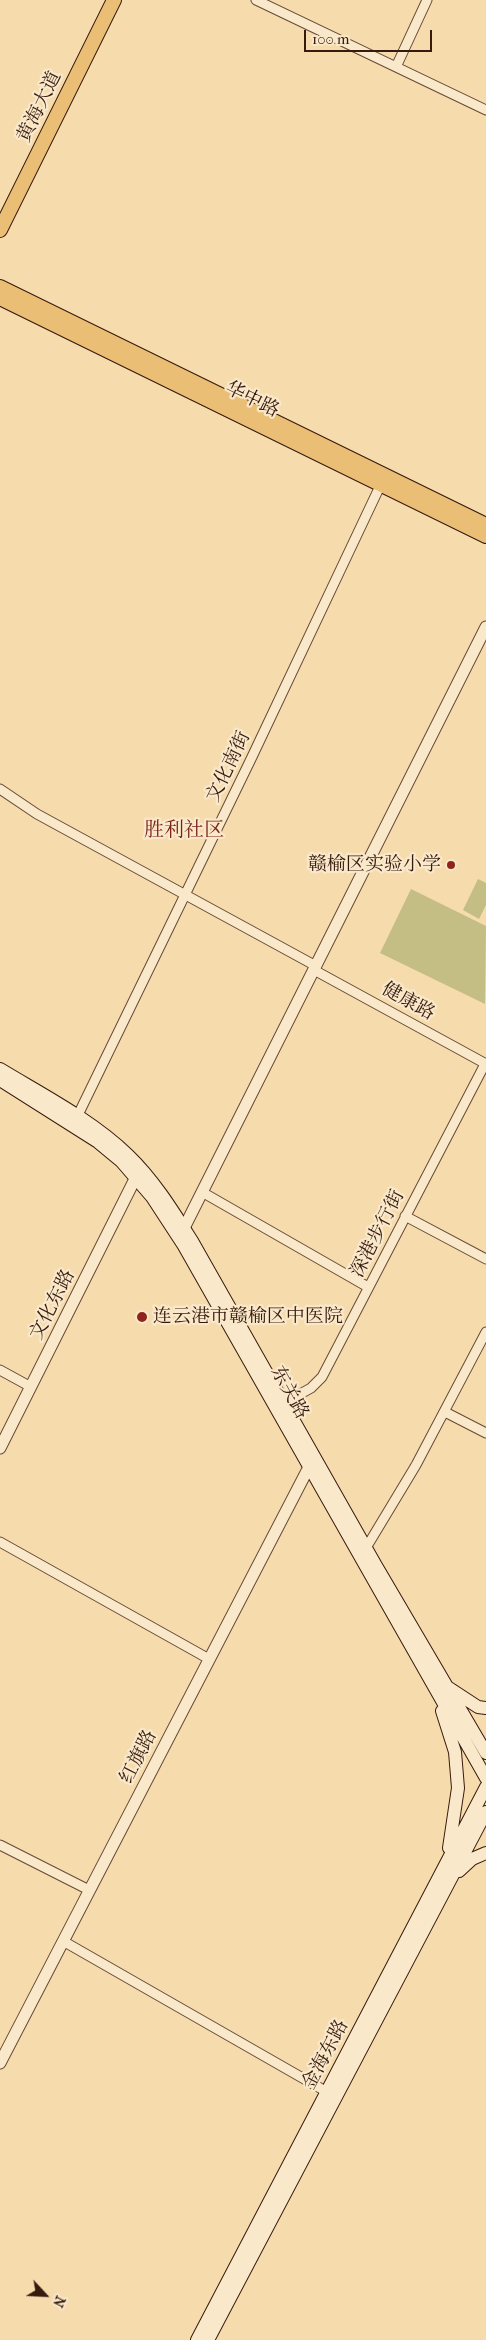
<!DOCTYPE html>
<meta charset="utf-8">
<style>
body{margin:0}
#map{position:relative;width:486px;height:2340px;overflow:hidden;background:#f6dbad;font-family:"IM FELL French Canon",serif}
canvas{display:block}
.north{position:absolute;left:20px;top:2270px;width:50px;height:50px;-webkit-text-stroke:4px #f9e8ca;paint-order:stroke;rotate:115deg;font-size:14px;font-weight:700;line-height:20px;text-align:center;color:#371a0e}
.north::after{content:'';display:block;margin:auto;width:18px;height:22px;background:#371a0e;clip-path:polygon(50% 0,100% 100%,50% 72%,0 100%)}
.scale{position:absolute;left:304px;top:30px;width:128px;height:22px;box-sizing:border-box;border:2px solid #371a0e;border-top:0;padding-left:6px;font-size:15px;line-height:18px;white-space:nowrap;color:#371a0e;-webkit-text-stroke:4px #f9e8ca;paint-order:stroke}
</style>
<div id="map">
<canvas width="486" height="2340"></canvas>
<div class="north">N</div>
<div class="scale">100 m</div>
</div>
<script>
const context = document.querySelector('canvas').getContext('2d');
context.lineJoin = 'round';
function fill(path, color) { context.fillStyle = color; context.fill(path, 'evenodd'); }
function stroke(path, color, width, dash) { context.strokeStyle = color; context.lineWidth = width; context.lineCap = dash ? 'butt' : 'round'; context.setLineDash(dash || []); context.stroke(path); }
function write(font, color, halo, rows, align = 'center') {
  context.font = font + ' "IM FELL French Canon","Noto Serif SC",serif'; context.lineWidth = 4.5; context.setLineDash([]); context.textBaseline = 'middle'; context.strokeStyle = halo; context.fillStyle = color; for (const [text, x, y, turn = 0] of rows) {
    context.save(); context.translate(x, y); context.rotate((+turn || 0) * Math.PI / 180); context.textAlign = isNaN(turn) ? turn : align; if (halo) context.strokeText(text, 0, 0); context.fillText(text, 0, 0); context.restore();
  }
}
fill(new Path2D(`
 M478,879L486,883V905L479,919L463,910Z
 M411,889L486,926L485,1004L380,953Z`), '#c4be84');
const minor = new Path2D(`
 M256,0L486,110
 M396,67L427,0
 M0,789L37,814L316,966
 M314,970L486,1064
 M77,1117L251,759L381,484
 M202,1192L368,1287
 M405,1216L486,1259
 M0,1370L31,1387
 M284,1403L311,1388L322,1377L485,1064
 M445,1412L486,1433
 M0,1542L209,1659
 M366,1548L416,1465L486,1332
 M0,1845L89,1890
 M63,1941L327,2092`);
const tertiary = new Path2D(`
 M184,1228L486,627
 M0,1448L136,1177
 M0,2063L309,1467`);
const secondary = new Path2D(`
 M0,1069C43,1095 92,1120 128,1155C154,1180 173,1211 192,1241L375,1564L486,1753
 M0,1080L98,1142L121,1161L152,1197L184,1246L486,1778
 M449,1688L478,1707L486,1708
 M442,1711L455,1752L458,1788L449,1848
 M459,1871L472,1859L486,1853
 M197,2340L486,1787
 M208,2340L486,1812`);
const primary = new Path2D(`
 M0,230L114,0
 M0,287L486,525
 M0,298L486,536`);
stroke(minor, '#674a36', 11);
stroke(tertiary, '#674a36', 13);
stroke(secondary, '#371a0e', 14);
stroke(primary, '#371a0e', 16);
stroke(minor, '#f9e8ca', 9);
stroke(tertiary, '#f9e8ca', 11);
stroke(secondary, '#f9e8ca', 12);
stroke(primary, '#ebbe76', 14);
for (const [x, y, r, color] of [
 [451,865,5,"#8f2418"],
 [142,1317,6,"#8f2418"]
]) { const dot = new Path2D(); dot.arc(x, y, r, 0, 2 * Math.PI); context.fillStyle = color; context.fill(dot); stroke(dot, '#f9e8ca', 2); }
write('19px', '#371a0e', '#f9e8ca', [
 ["黄海大道",40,107,-64],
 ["华中路",252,400,26],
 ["文化南街",229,767,-64],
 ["健康路",408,1002,29],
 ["深港步行街",378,1234,-63],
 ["文化东路",53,1305,-63],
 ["东关路",289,1393,61],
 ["红旗路",139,1757,-63],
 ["金海东路",326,2055,-62]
]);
write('19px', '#371a0e', '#f9e8ca', [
 ["赣榆区实验小学",441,865],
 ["连云港市赣榆区中医院",153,1317,"left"]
], 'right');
write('20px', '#7a1f14', '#f9e8ca', [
 ["胜利社区",184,831]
]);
</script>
